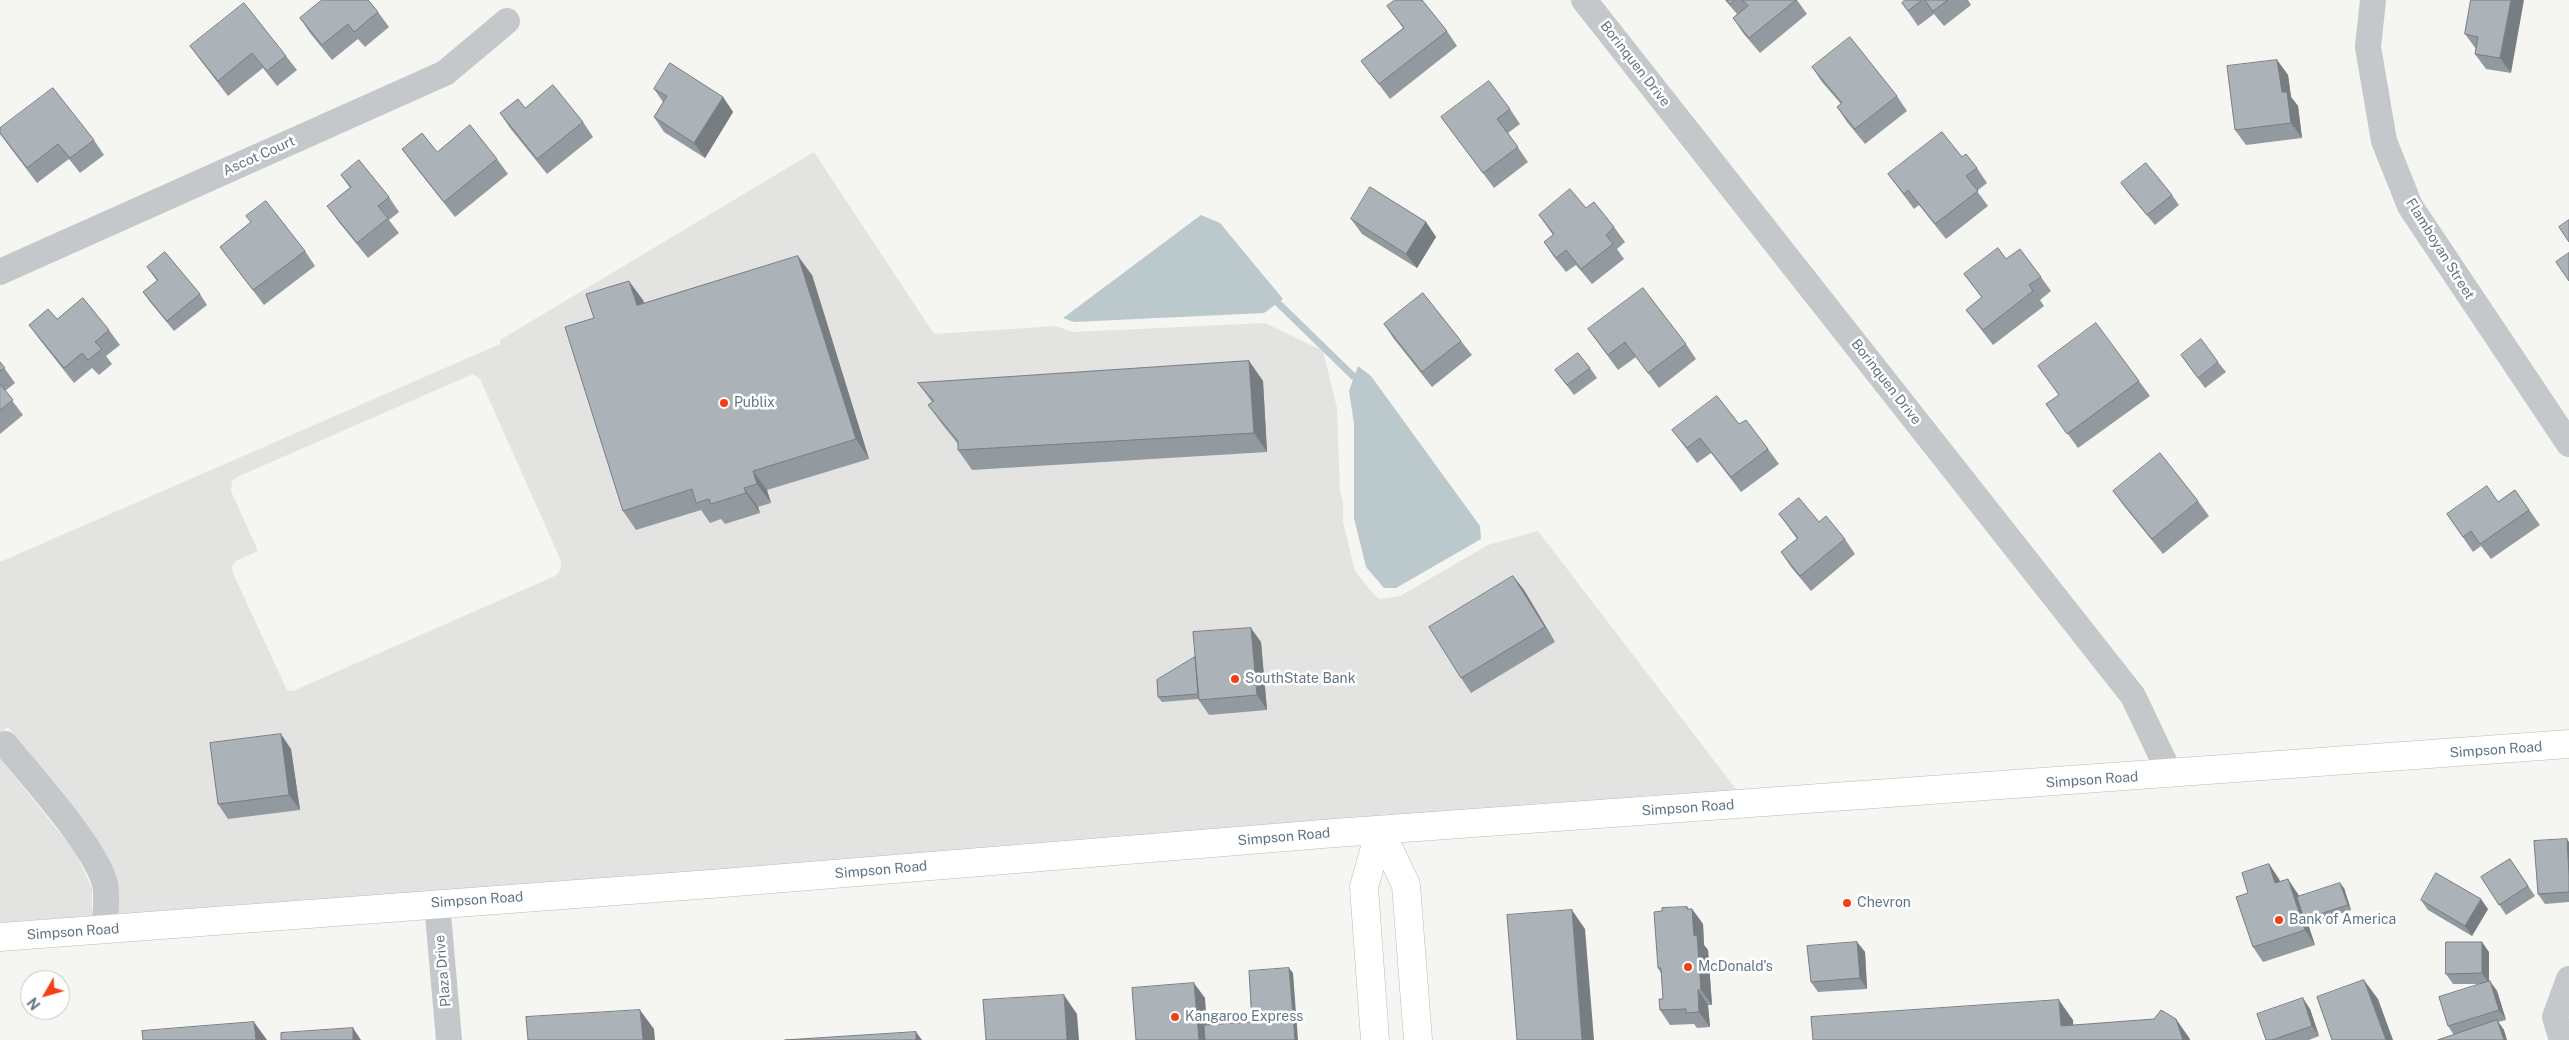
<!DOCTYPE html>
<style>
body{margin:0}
#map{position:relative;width:2569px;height:1040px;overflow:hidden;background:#f5f5f1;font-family:"Public Sans",sans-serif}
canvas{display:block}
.north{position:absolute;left:20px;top:970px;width:50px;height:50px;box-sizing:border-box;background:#fff;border:1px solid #c0c8ce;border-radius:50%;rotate:232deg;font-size:14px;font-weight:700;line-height:20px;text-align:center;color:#617685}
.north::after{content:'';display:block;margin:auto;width:18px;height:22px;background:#f33f13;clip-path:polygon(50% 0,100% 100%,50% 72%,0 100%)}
</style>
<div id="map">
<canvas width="2569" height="1040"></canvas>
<div class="north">N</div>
</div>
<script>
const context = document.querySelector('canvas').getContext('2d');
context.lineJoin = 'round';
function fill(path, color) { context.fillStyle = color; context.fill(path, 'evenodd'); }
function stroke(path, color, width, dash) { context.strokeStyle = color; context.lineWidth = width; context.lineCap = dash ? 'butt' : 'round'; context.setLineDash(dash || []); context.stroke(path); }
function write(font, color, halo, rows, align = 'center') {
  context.font = font + ' "Public Sans",sans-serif'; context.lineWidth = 5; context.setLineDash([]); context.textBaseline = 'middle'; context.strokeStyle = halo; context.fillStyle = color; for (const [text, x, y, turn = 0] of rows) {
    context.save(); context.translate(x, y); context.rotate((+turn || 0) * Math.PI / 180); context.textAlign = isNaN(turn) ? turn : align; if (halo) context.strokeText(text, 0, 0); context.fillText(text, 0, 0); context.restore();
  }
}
fill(new Path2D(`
 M814,152L934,334L1055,326L1073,332L1265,323L1323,351L1337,408L1340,492L1343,501V522L1355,571L1375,596L1380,599L1400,596L1488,545L1538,531L1739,793L1389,817L1387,813L1380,817L1372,816L1371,818L683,874L116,914L96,838L8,727L0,733V562L500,344V340ZM473,374L480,379L561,561L560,571L555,576L293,691L287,690L233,573L232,567L236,561L258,551L231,491L232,481L237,477Z
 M0,758L75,852L92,888V916L0,923Z`), '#e3e4e2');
fill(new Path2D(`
 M1201,215L1220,223L1283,299L1264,313L1074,322L1063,318Z
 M1358,366L1371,376L1480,526L1481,539L1396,588H1384L1366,567L1354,518V424L1349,391Z`), '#bbc8cc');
stroke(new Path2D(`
 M1278,303L1353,376`), '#bbc8cc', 7);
const secondary = new Path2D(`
 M1380,830L1406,885L1418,1040
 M0,937L711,884L1335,833L2569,744
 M1375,1040L1364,887L1380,830`);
stroke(secondary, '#b6bcc0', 29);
stroke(new Path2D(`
 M1584,0L2133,696L2170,774
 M2373,0L2368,47L2384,141L2410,206L2569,444
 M0,272L445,73L507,21
 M5,744C31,776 96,847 105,884C108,898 105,916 104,931
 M437,903L449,1040
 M2562,1040L2555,1017L2569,979`), '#c4c8cb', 26);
stroke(secondary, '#fff', 28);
fill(new Path2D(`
 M1725,0H1797L1807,14L1760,53L1743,33L1733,18L1737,14Z
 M1905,0H1968L1971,5L1944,26L1934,14L1918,26L1902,3Z
 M2471,0L2511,73L2486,69L2475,54L2476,49L2465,34Z
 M1387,6L1447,31L1457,46L1390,99L1361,61L1403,28Z
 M378,12L389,27L365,47L358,39L332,60L310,33L300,18Z
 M190,46L286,56L297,70L277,86L263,68L228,96L201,61Z
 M2277,60L2288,75L2291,97L2298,106L2302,138L2246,145L2235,130Z
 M1812,67L1897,96L1907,111L1865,144L1847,122L1837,107L1841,104L1822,82Z
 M654,89L723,97L733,112L705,158L664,132L654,117L663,102Z
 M1510,109L1520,124L1508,133L1528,162L1494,188L1441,117Z
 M500,113L583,122L593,137L547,174L510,128Z
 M0,134L94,140L104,155L80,173L69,159L37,183Z
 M402,149L497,159L508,174L455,217L413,164Z
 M1962,157L1977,168L1987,183L1977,191L1988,206L1946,239L1919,205L1914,209L1888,174Z
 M341,175L389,197L399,212L389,220L399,233L368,258L338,221L327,206L350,188Z
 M2121,183L2172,195L2179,205L2155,225L2128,193Z
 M1586,208L1614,227L1625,242L1617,249L1624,259L1592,284L1576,265L1566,272L1554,257L1544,242L1553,235L1539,215Z
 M246,216L305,251L315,266L264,305L220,247L251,222Z
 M1351,219L1426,222L1436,237L1417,268L1362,234Z
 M2006,259L2041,277L2051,291L2040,300L2044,306L1993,345L1966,310L1982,298L1964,274Z
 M147,267L200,294L207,305L174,331L150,302L143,292L157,281Z
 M812,275L869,459L767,490L771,503L758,507L760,513L725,524L721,519L710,523L701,510L636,530L623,511L594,318L643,300L644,303Z
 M57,319L109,330L120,345L106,356L112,364L99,375L92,368L74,383L40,340L29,325Z
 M1384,324L1461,341L1472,355L1432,387L1394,339Z
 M1588,329L1686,344L1696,359L1659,388L1636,357L1618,370Z
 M2181,355L2218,362L2226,372L2205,388Z
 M1249,361L1263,381L1267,452L972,470L958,450V444L942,424L928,405L932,402L918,383Z
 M0,362L15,383L5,391L23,415L0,434Z
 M2038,366L2139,381L2150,396L2078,448L2046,404L2059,395Z
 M1590,368L1597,378L1574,395L1555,370Z
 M1739,424L1768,449L1779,464L1741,492L1711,453L1697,463L1672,430Z
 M2515,490L2540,525L2491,559L2481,546L2473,552L2447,514L2498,502Z
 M2113,491L2198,501L2209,516L2163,554L2124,506Z
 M1779,514L1819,522L1845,539L1855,554L1811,591L1791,567L1781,552L1797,539Z
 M1513,576L1524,590L1555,642L1471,693L1461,678Z
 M1261,642L1267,710L1209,715L1198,699L1162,702L1158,697Z
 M291,749L300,810L228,819L218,804Z
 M2569,842V902L2545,904L2538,894Z
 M2510,859L2535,896L2506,915L2481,877Z
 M2269,864L2279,879L2280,882L2298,894L2299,896L2344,888L2351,910L2308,924L2315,945L2263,962L2253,947L2248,893Z
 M2421,900L2488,909L2472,936L2428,910Z
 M1687,907L1689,909H1692L1703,924L1704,945L1708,950L1712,1005H1708L1710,1027L1697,1028L1694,1024L1670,1025L1660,1010L1663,999L1661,973L1658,968L1662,911Z
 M1857,942L1865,952L1867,989L1818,992L1811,982Z
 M2489,952V981L2497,991L2506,1020L2498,1022L2504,1030L2454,1035L2448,1026L2482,984H2453L2446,974Z
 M2310,1009L2319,1036L2309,1040H2266Z`), '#939a9f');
fill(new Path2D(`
 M2511,0H2524L2511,73L2500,58Z
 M2277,60L2288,75L2291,97L2298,106L2302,138L2291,123L2282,92Z
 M723,97L733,112L705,158L694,143Z
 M1426,222L1436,237L1417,268L1406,254Z
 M798,256L812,275L869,459L856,439Z
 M629,281L643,300L650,325L637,305Z
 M1249,361L1263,381L1267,452L1254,433Z
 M753,471L767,490L771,503L757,484Z
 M744,488L758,507L760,513L746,493Z
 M1513,576L1524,590L1555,642L1545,627Z
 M1251,628L1261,642L1267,710L1257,695Z
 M281,734L291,749L300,810L289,795Z
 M2567,839L2569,842V875Z
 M2269,864L2279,879L2286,898L2275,883Z
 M2288,879L2298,894L2306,918L2304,919L2308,924L2315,945L2305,930Z
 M2340,883L2344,888L2351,910L2348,905Z
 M2481,899L2488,909L2472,936L2465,926Z
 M1687,907L1693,915L1692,909L1703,924L1704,945L1708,950L1712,1005L1701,990L1694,936Z
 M1572,910L1585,929L1594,1040H1582Z
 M1857,942L1865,952L1867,989L1860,978Z
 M2482,942L2489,952V983L2482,973Z
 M1289,968L1293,973L1298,1040H1295Z
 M2364,980L2378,999L2393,1040H2386Z
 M2490,981L2497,991L2506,1020L2499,1010Z
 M1194,983L1205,998L1208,1040H1199Z
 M1698,990L1708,1005L1710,1027L1699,1012Z
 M1064,995L1077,1014L1079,1040H1067Z
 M2303,998L2310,1009L2319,1036L2312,1026Z
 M2059,1000L2073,1020L2074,1040L2061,1026Z
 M640,1010L654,1029L655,1040H643Z
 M2176,1019L2190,1039V1040H2183Z
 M2497,1020L2504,1030L2507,1040H2504Z
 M254,1022L267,1040H256Z
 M353,1028L361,1040H353Z
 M916,1032L922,1040H916Z`), '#787d82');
const building = new Path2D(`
 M322,0H368L378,12L354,32L348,24L322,45L300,18Z
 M1395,0H1422L1447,31L1379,84L1361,61L1404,28L1387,6Z
 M1727,0H1735L1730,4Z
 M1743,0H1796L1749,38L1733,18L1748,6Z
 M1905,0H1922L1908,11L1902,3Z
 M1925,0H1948L1933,11Z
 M2471,0H2511L2500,58L2475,54L2478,37L2465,34Z
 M244,3L286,56L267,71L252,53L218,81L190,46Z
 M1850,37L1897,96L1855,129L1837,107L1842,103L1812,67Z
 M2277,60L2282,92H2287L2291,123L2235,130L2227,66Z
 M670,63L723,97L694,143L654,117L667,96L654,89Z
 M1489,81L1510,109L1497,119L1518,147L1483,173L1441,117Z
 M553,85L583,122L537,159L500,113L518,99L525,108Z
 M53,88L94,140L70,158L58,144L27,168L0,133V128Z
 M470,125L497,159L444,202L402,149L422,133L437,152Z
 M1942,132L1962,157L1966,154L1977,168L1966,176L1978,191L1935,224L1908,190L1904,194L1888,174Z
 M359,160L389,197L378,206L388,218L357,243L327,206L351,187L341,175Z
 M2146,163L2172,195L2147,215L2121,183Z
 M1370,187L1426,222L1406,254L1351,219Z
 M1570,189L1586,208L1594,202L1614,227L1606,235L1613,244L1581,269L1566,250L1556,258L1544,242L1554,234L1539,215Z
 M266,201L305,251L253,290L220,247L251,222L246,216Z
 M2569,220V242L2559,227Z
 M1998,248L2006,259L2020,249L2041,277L2029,285L2033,291L1983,330L1966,310L1982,297L1964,274Z
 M165,252L200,294L167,321L143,292L158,280L147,267Z
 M2569,253V281L2556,262Z
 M798,256L856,439L753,471L757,484L744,488L746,493L711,504L709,499L696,503L692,489L623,511L565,327L594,318L586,294L629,281L637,305Z
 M1643,288L1686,344L1648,373L1625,342L1608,355L1588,329Z
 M1423,293L1461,341L1422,372L1384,324Z
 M83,298L109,330L95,342L102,349L88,360L82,353L64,368L29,325L48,309L57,319Z
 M2096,323L2139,381L2067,434L2046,404L2059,395L2038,366Z
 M2201,339L2218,362L2198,378L2181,355Z
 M1578,353L1590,368L1567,385L1555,370Z
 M1249,361L1254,433L958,450V441L928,405L934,401L918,383Z
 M0,362L5,368L0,371Z
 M0,384L13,400L0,410Z
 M1717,396L1739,424L1746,420L1768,449L1731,477L1700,438L1687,448L1672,430Z
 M2160,453L2198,501L2152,539L2113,491Z
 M2487,486L2498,502L2515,490L2529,510L2480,544L2471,531L2463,537L2447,514Z
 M1799,498L1819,522L1826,516L1845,539L1800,576L1781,552L1798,538L1779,514Z
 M1513,576L1545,627L1461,678L1429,627Z
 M1251,628L1257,695L1199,700L1193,632Z
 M1195,657L1198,694L1158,697L1157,680Z
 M281,734L289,795L218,804L210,743Z
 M2567,839L2569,875V892L2538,894L2534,841Z
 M2510,859L2528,886L2499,905L2481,877Z
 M2269,864L2275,883L2288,879L2305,930L2253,947L2236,897L2248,893L2242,873Z
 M2436,873L2481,899L2465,926L2421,900Z
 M2340,883L2348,905L2304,919L2297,897Z
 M1687,907V909H1692L1694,936L1697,935L1701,990H1698L1699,1012L1686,1013V1009L1660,1010L1659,999H1663L1661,968H1658L1654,912L1662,911V908Z
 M1572,910L1582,1040H1517L1507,915Z
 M1857,942L1860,978L1811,982L1807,946Z
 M2446,942H2482V973L2446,974Z
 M1289,968L1295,1040H1205L1204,1025L1252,1022L1249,971Z
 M2364,980L2386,1040H2332L2317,997Z
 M2490,981L2499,1010L2448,1026L2439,997Z
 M1194,983L1199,1040H1136L1132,988Z
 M1064,995L1067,1040H986L983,1000Z
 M2303,998L2312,1026L2272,1040H2266L2257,1014Z
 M2059,1000L2061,1026L2154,1019L2161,1010L2176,1019L2183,1040H1813L1811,1017Z
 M640,1010L643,1040H528L526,1017Z
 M2497,1020L2504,1040H2438Z
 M254,1022L256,1040H143L142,1031Z
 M353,1028V1040H281V1033Z
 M916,1032V1040H785Z`);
fill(building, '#abb3b9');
stroke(building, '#787d82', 1);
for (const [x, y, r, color] of [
 [724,403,5,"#f33f13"],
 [1235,679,5,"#f33f13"],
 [1847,903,5,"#f33f13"],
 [2279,920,5,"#f33f13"],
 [1688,967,5,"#f33f13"],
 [1175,1017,5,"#f33f13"]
]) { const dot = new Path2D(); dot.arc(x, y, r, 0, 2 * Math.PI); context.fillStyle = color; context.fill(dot); stroke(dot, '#fff', 2); }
write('14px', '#617685', '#fff', [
 ["Borinquen Drive",1635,64,52],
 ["Ascot Court",259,156,-24],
 ["Flamboyan Street",2440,249,58],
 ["Borinquen Drive",1886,382,52],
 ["Simpson Road",2496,750,-4],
 ["Simpson Road",2092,780,-4],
 ["Simpson Road",1688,808,-4],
 ["Simpson Road",1284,837,-5],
 ["Simpson Road",881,870,-5],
 ["Simpson Road",477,900,-4],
 ["Simpson Road",73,932,-4],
 ["Plaza Drive",443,971,-95]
]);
write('14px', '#617685', '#fff', [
 ["Publix",734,403],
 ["SouthState Bank",1245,679],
 ["Chevron",1857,903],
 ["Bank of America",2289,920],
 ["McDonald's",1698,967],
 ["Kangaroo Express",1185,1017]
], 'left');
</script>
